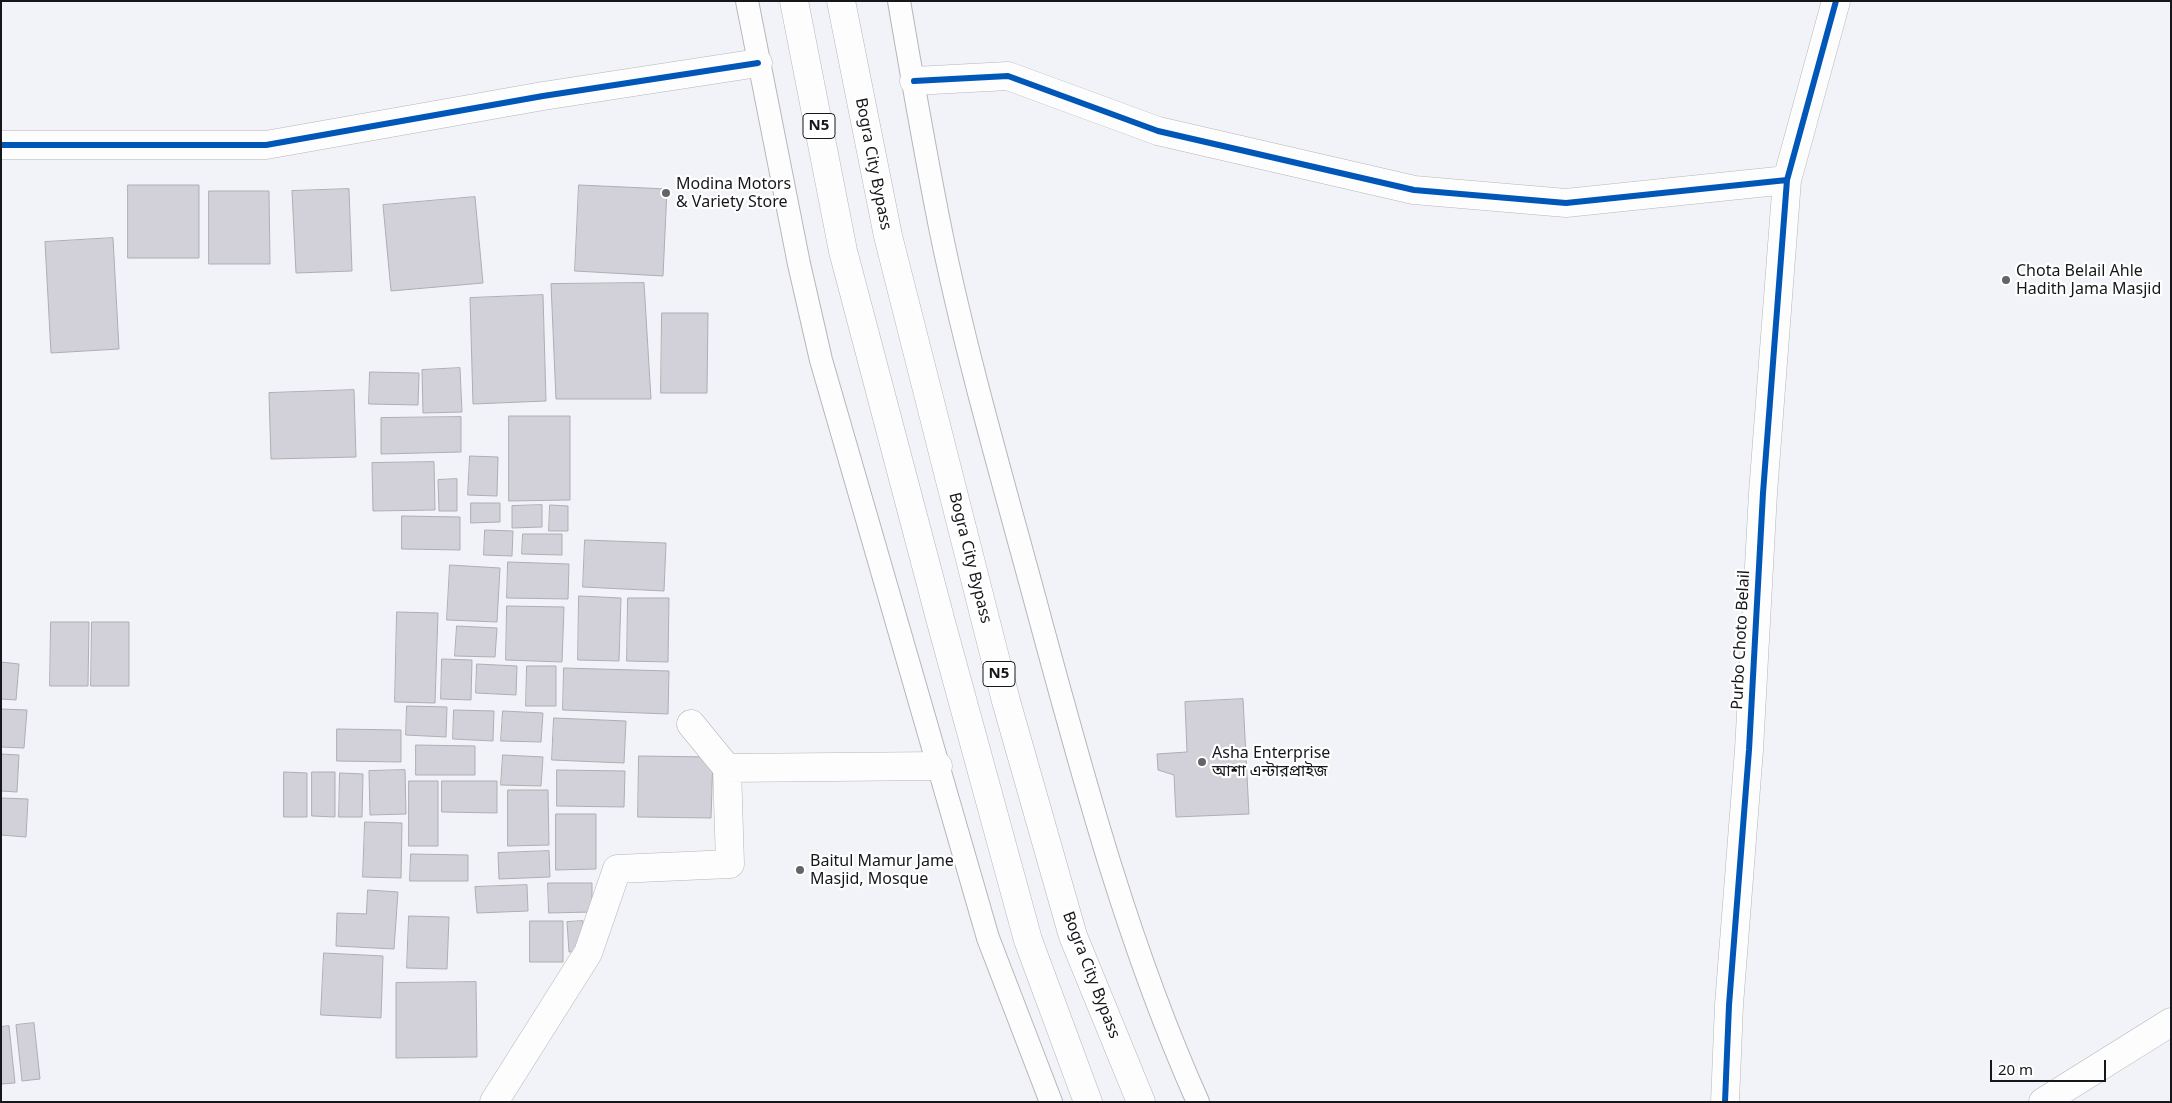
<!DOCTYPE html>
<meta charset="utf-8">
<style>
body{margin:0}
#map{position:relative;width:2172px;height:1103px;overflow:hidden;background:#f2f3f8;font-family:"Noto Sans",sans-serif}
canvas{display:block}
.frame{position:absolute;inset:0;border:2px solid #16171b;pointer-events:none}
.scale{position:absolute;left:1990px;top:1060px;width:116px;height:22px;box-sizing:border-box;border:2px solid #16171b;border-top:0;padding-left:6px;font-size:15px;line-height:18px;white-space:nowrap;color:#16171b;-webkit-text-stroke:4px #fff;paint-order:stroke}
</style>
<div id="map">
<canvas width="2172" height="1103"></canvas>
<div class="frame"></div>
<div class="scale">20 m</div>
</div>
<script>
const context = document.querySelector('canvas').getContext('2d');
context.lineJoin = 'round';
function fill(path, color) { context.fillStyle = color; context.fill(path, 'evenodd'); }
function stroke(path, color, width, dash) { context.strokeStyle = color; context.lineWidth = width; context.lineCap = dash ? 'butt' : 'round'; context.setLineDash(dash || []); context.stroke(path); }
function write(font, color, halo, rows, align = 'center') {
  context.font = font + ' "Noto Sans","Noto Sans Bengali",sans-serif'; context.lineWidth = 4.5; context.setLineDash([]); context.textBaseline = 'middle'; context.strokeStyle = halo; context.fillStyle = color; for (const [text, x, y, turn = 0] of rows) {
    context.save(); context.translate(x, y); context.rotate((+turn || 0) * Math.PI / 180); context.textAlign = isNaN(turn) ? turn : align; if (halo) context.strokeText(text, 0, 0); context.fillText(text, 0, 0); context.restore();
  }
}
const building = new Path2D(`
 M128,185H199V258H128Z
 M579,185L667,189L663,276L575,271Z
 M349,189L352,271L296,273L292,191Z
 M209,191H269L270,264H209Z
 M475,197L483,283L391,291L383,205Z
 M113,238L119,349L51,353L45,242Z
 M644,283L651,399H556L551,284Z
 M543,295L546,401L473,404L470,298Z
 M662,313H708L707,393H661Z
 M460,368L462,412L423,413L422,370Z
 M370,372L419,373L418,405L369,404Z
 M354,390L356,457L271,459L269,393Z
 M509,416H570V500L509,501Z
 M461,417V452L381,454V418Z
 M470,456L498,457L497,496L468,495Z
 M434,462L435,510L373,511L372,463Z
 M457,479V511H439L438,480Z
 M471,503H500V522L471,523Z
 M542,505V527L512,528V506Z
 M550,505L568,506V531H549Z
 M402,516L460,517V550L402,549Z
 M485,530L513,531L512,556L484,555Z
 M523,534H562V555L522,554Z
 M585,540L666,543L664,591L583,587Z
 M508,562L569,564L568,599L507,598Z
 M450,565L500,568L497,622L447,620Z
 M579,596L621,598L619,661L578,660Z
 M628,598H669L668,662L627,661Z
 M507,606L564,607L562,662L506,660Z
 M397,612L438,613L435,703L395,702Z
 M51,622H89L88,686H50Z
 M92,622H129V686H91Z
 M457,626L497,628L495,657L455,656Z
 M442,659L472,660L471,700L441,699Z
 M1,662L19,664L16,700L1,699Z
 M477,664L517,666L516,695L476,693Z
 M527,666H556V706H526Z
 M564,668L669,671L668,714L563,710Z
 M1243,699L1249,814L1176,817L1174,775L1158,770L1157,754L1187,752L1185,702Z
 M407,706L447,707L446,737L406,735Z
 M1,709L27,710L24,748L1,747Z
 M454,710L494,711L493,741L453,739Z
 M503,711L543,713L541,742L501,741Z
 M554,718L626,721L624,763L552,760Z
 M337,729L401,730V762L337,761Z
 M416,745L475,746V775H416Z
 M1,754L19,755L17,792L1,791Z
 M503,755L543,757L541,786L501,785Z
 M639,756L713,757L711,818L638,817Z
 M405,770L406,814L370,815L369,771Z
 M557,770L625,771L624,807L557,806Z
 M284,772L307,773V817H284Z
 M312,772H335V817L312,816Z
 M340,773L363,774L362,817H339Z
 M409,781H438V846H409Z
 M442,781H497V813L442,812Z
 M508,790H548L549,845L508,846Z
 M1,798L28,799L26,837L1,835Z
 M556,814H596V869L556,870Z
 M365,822L402,823L401,878L363,877Z
 M549,851L550,877L499,879L498,853Z
 M411,854L468,855V881H410Z
 M548,883H592V912L549,913Z
 M527,885L528,911L477,913L475,887Z
 M368,890L398,892L394,949L336,946L337,913L366,914Z
 M409,916L449,917L447,969L407,968Z
 M530,921H563V962H530Z
 M583,921L585,951L569,952L567,922Z
 M324,953L383,956L381,1018L321,1015Z
 M476,982L477,1057L396,1058V983Z
 M34,1023L40,1079L22,1081L16,1025Z
 M9,1026L15,1083L1,1084V1027Z`);
fill(building, '#d2d0d8');
stroke(building, '#aeaeb2', 1);
const lane = new Path2D(`
 M747,1L799,264L821,360L988,938L1051,1102
 M899,1C912,77 925,152 940,227C967,360 1006,491 1041,622C1085,784 1129,948 1198,1102`);
const street = new Path2D(`
 M914,81L1008,76L1158,131L1414,190L1566,203L1787,180L1836,1
 M1,145H266L543,96L758,63
 M691,724L727,768
 M494,1102L588,953L617,869L730,864L727,768L938,766
 M1725,1102L1729,1005L1749,750L1763,493L1787,180
 M2043,1102L2171,1022`);
const highway = new Path2D(`
 M794,1L843,251L941,622L1028,940L1088,1102
 M841,1L888,236L1006,701L1073,936L1141,1102`);
stroke(lane, '#b6b6ba', 24);
stroke(street, '#b6b6ba', 29);
stroke(highway, '#b6b6ba', 29);
stroke(lane, '#fdfdfe', 22);
stroke(street, '#fdfdfe', 28);
stroke(highway, '#fdfdfe', 28);
stroke(new Path2D(`
 M914,81L1008,76L1158,131L1414,190L1566,203L1787,180L1836,1
 M1,145H266L543,96L758,63
 M1725,1102L1729,1005L1749,750L1763,493L1787,180`), '#0057b8', 6);
for (const [x, y, r, color] of [
 [666,193,5,"#636468"],
 [2006,280,5,"#636468"],
 [1202,762,5,"#636468"],
 [800,870,5,"#636468"]
]) { const dot = new Path2D(); dot.arc(x, y, r, 0, 2 * Math.PI); context.fillStyle = color; context.fill(dot); stroke(dot, '#fff', 2); }
for (const [x, y, w] of [
 [819,126,32],
 [999,674,32]
]) { const box = new Path2D(); box.roundRect(x - w / 2, y - 12.5, w, 25, 4); context.fillStyle = '#fff'; context.fill(box); stroke(box, '#16171b', 1); }
write('bold 15px', '#16171b', null, [
 ["N5",819,126],
 ["N5",999,674]
]);
write('16px', '#16171b', '#fff', [
 ["Bogra City Bypass",873,164,79],
 ["Bogra City Bypass",970,558,76],
 ["Purbo Choto Belail",1741,640,-87],
 ["Bogra City Bypass",1091,975,69]
]);
write('16px', '#16171b', '#fff', [
 ["Modina Motors",676,184],
 ["& Variety Store",676,202],
 ["Chota Belail Ahle",2016,271],
 ["Hadith Jama Masjid",2016,289],
 ["Asha Enterprise",1212,753],
 ["আশা এন্টারপ্রাইজ",1212,771],
 ["Baitul Mamur Jame",810,861],
 ["Masjid, Mosque",810,879]
], 'left');
</script>
